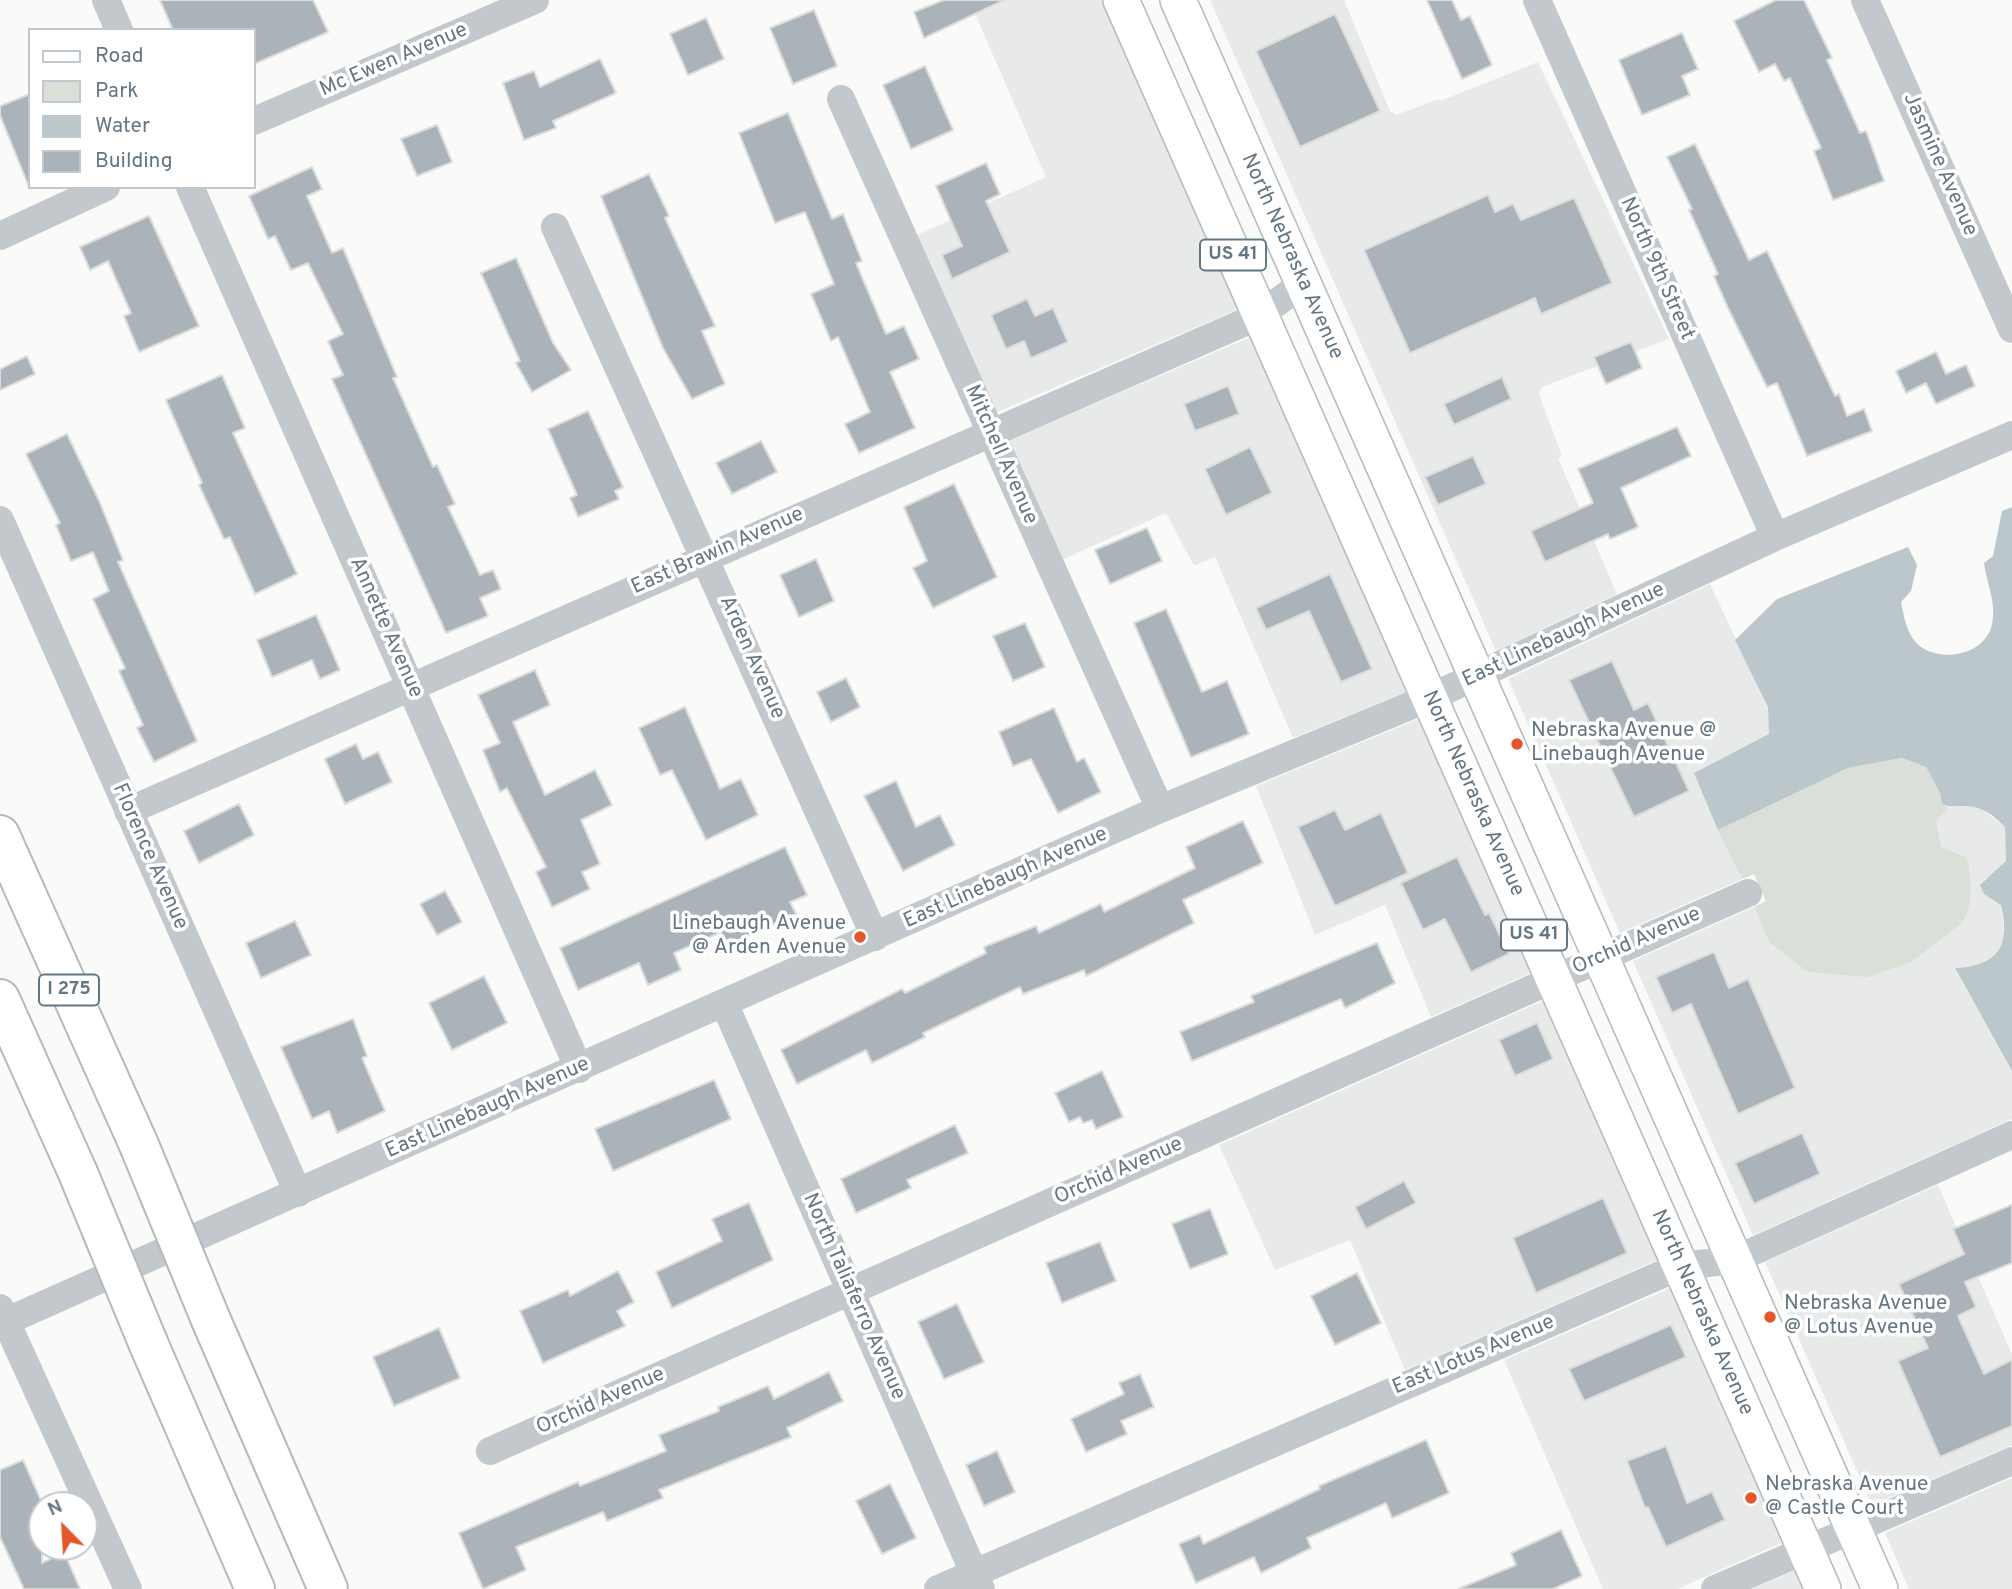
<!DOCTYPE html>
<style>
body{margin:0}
#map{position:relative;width:2012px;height:1589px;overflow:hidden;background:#fafaf8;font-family:Overpass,sans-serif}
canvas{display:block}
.legend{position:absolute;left:28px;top:28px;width:228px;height:161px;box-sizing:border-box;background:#fff;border:2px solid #c1c8cd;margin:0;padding:9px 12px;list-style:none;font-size:21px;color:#657683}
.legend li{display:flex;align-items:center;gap:14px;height:35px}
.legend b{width:35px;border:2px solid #c1c8cd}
.north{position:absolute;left:28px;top:1491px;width:70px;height:70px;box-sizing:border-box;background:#fff;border:2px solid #c1c8cd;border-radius:50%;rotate:336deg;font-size:19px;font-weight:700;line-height:28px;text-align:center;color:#657683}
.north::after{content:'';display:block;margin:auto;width:24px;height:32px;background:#e4572e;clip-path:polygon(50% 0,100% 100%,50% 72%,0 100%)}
</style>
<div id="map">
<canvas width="2012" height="1589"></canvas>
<ul class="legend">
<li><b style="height:9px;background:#fff"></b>Road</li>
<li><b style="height:19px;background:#dadfd7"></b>Park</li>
<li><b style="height:19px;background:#bbc7cb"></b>Water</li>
<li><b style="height:19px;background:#aab3b9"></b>Building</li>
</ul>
<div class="north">N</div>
</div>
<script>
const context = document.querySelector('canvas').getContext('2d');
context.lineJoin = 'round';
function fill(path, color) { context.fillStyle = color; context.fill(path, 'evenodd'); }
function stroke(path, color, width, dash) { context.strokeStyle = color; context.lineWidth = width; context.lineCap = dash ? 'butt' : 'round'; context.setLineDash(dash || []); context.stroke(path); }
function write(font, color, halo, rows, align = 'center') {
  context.font = font + ' Overpass,sans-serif'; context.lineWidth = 7; context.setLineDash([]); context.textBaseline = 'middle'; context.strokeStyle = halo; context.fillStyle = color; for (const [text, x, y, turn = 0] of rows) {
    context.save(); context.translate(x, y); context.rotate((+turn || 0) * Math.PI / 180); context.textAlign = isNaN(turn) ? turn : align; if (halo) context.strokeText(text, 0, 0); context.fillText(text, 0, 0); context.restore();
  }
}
fill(new Path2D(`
 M969,0H1106L1241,308L995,413L917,235L1046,177Z
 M1210,0H1344L1390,111L1396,115L1439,99L1440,101L1538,62L1669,339L1542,387L1539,394L1562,456L1558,458L1617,594L1496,651Z
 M1253,336L1411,690L1293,738L1215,557L1194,566L1166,513L1062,560L1008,441Z
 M1710,584L1768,707L1770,734L1694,773L1742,879L1620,933L1508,679Z
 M1423,717L1535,971L1431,1017L1385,905L1315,935L1256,786Z
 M1963,806L1979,807L2005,827L2006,861L1994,875L1984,880L1991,895L2001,904L2005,937L1995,956L1974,967L1955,969L2012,1071V1119L1753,1235L1633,961L1754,907L1769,942L1912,962L1962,923L1936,821L1949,808Z
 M1547,999L1662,1258L1405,1370L1350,1240L1275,1270L1219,1145Z
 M1938,1185L2012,1354V1445L1872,1505L1765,1262Z
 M1675,1286L1786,1541L1677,1589H1603L1504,1360Z
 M2012,1478V1589H1909L1885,1533Z
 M1798,1569L1807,1589H1752Z`), '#e8e9e9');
fill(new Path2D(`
 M1902,758L1926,767L1940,793L1942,804L1949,808L1936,821L1942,847L1967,858C1971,879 1974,905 1962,923L1912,962L1867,977L1808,972L1769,942L1754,907L1766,901L1754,874L1742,879L1718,830L1848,768Z`), '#dadfd7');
fill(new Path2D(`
 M2012,507V1071L1955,968C1998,966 2011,946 2001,905L1984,894L1980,885L2006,861L2005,827C1993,815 1982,806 1964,806C1955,806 1950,808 1942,804L1940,793L1926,767L1902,758L1848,768L1718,830L1694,773L1769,734L1768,707L1735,640L1777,599L1908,547L1917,565L1911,591L1901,602C1904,617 1907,637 1921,647C1943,662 1982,655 1991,628C1998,606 1987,585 1984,563L1993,556L2002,511Z`), '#bbc7cb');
const building = new Path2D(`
 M160,0H313L328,32L254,64V30H173Z
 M944,0H1004L924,38L914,12Z
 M1427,0H1452L1461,20L1470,16L1492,65L1462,79Z
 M1776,0H1804L1832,58L1827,60L1860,133L1866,131L1884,181L1833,200L1814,151L1821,148L1790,78L1784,81L1775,64L1759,72L1734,21Z
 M814,10L837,66L793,84L770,28Z
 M1335,14L1380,111L1300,147L1256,51Z
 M706,18L724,59L688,75L670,34Z
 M1682,33L1698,69L1682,76L1690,95L1642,115L1619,60Z
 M600,59L616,93L553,121L556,128L524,140L503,83L534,71L540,87Z
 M925,66L953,130L911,149L883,85Z
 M30,94V187H29L0,115V106Z
 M788,113L832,219L843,214L862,261L856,263L886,334L904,326L919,359L890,372L915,428L859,453L845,424L870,412L838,337L831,341L811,294L834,284L805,212L775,223L739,133Z
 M437,125L452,162L417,176L401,139Z
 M1695,144L1749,260L1767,251L1835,396L1839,394L1847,416L1864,409L1872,431L1807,456L1777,383L1767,387L1728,308L1714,276L1718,274L1689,210L1692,209L1667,157Z
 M986,163L1000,194L986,201L1010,252L952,279L942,255L962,246L936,186Z
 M312,167L322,189L307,196L332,253L343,248L397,377L393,378L433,467L437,465L455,504L448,507L480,575L493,570L501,589L480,598L488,616L446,633L332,379L343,375L328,341L343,334L308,263L291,270L275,236L268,239L249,196Z
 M649,174L669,216L665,218L715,326L702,331L725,384L692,399L663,348L601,196Z
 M1488,195L1495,212L1513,204L1521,220L1574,198L1612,283L1541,314L1535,298L1410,353L1364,250Z
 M149,216L199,326L139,352L124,316L131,313L108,261L90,270L80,247Z
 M516,258L553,343L571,370L532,392L516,363L520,361L481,273Z
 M1027,299L1035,316L1053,308L1068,342L1031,358L1024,341L1006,349L991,315Z
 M1631,342L1642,368L1606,384L1594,357Z
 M1936,352L1946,374L1966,365L1975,386L1936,404L1926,383L1906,393L1896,371Z
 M27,356L35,374L0,390V369Z
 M222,375L245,428L233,433L297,574L255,594L230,537L224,539L199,485L202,483L166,400Z
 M1502,377L1511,399L1454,425L1444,404Z
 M1228,386L1239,414L1195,431L1184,404Z
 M588,411L623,487L615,491L619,499L578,517L570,498L577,495L548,429Z
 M1677,427L1691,456L1621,488L1638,527L1610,539L1608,534L1545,562L1531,531L1593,503L1578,469Z
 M67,434L100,503L123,560L118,562L197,741L154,762L137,728L143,725L119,671L125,668L93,599L109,591L93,552L71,561L56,525L60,523L26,454Z
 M761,441L777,472L732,494L716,463Z
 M1250,447L1272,493L1226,515L1205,469Z
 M1473,456L1486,484L1438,505L1425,477Z
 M954,484L997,577L933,608L913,568L927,561L904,507Z
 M1147,528L1162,561L1110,584L1095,550Z
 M816,559L834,601L799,617L780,575Z
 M1330,574L1372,669L1341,682L1309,611L1266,630L1256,608Z
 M1166,609L1202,692L1227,681L1249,734L1191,757L1134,623Z
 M316,615L340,670L320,679L312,660L272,677L257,640Z
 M1025,623L1045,667L1013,681L993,636Z
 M1612,661L1634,710L1648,703L1689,791L1634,817L1569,680Z
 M535,670L550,705L513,722L545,795L595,770L612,805L581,820L600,864L582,872L590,889L552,907L536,872L546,867L507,788L500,792L483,750L500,743L478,695Z
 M846,678L860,707L831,722L817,692Z
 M685,707L720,789L741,779L758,815L706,840L672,770L660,775L639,728Z
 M1054,708L1077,762L1084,758L1101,792L1058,813L1031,759L1013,766L999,732Z
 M356,744L363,759L378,752L392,782L345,804L325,759Z
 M896,781L916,827L940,815L955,845L903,871L864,796Z
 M239,804L254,835L199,863L184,831Z
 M1335,810L1345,830L1381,813L1408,873L1335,906L1298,827Z
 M1243,821L1263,863L1183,900L1194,923L1086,976L1084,970L1023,994L1020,987L923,1033L925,1037L872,1063L866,1050L797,1084L781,1050L902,989L905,993L986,953L984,947L1036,926L1039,933L1101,904L1104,912L1195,868L1186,847Z
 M785,847L807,895L790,902L796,914L727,946L721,932L674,953L681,970L648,985L639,963L578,990L560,948Z
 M1457,857L1485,915L1489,913L1509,954L1471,972L1445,919L1423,930L1401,883Z
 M445,891L462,922L437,935L420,904Z
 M295,921L311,955L261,978L246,943Z
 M1377,943L1395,983L1345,1008L1341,999L1192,1061L1180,1032L1254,1002L1251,996Z
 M1714,952L1729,988L1748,979L1795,1088L1738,1114L1691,1004L1672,1013L1656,977Z
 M484,976L507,1023L452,1050L429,1003Z
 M353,1019L367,1056L362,1058L385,1111L337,1133L329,1111L312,1119L281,1047Z
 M1537,1023L1553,1059L1515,1076L1499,1040Z
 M1102,1071L1123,1117L1096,1129L1092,1120L1083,1123L1080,1117L1069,1122L1055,1093Z
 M714,1080L731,1119L613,1171L595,1129Z
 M955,1125L968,1153L907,1180L911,1188L856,1213L841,1179Z
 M1802,1133L1820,1174L1754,1204L1735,1163Z
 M1404,1181L1416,1203L1366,1229L1355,1207Z
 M1603,1198L1627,1253L1536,1293L1513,1238Z
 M749,1203L773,1260L672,1308L656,1272L722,1241L712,1219Z
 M2012,1205V1263L1965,1282L1976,1307L1958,1316L1984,1374L2012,1360V1426L1940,1457L1898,1361L1928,1348L1899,1284L1964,1254L1953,1229Z
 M1210,1209L1228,1254L1190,1269L1172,1224Z
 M1100,1242L1116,1281L1062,1303L1046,1263Z
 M618,1271L634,1302L617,1311L625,1326L543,1363L520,1311L568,1290L570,1296Z
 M1357,1273L1381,1323L1335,1345L1311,1296Z
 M957,1304L984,1362L944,1379L918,1322Z
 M1671,1325L1686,1357L1584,1401L1569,1369Z
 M439,1328L460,1378L394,1406L373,1357Z
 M829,1372L843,1401L787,1428L791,1437L659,1490L663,1498L607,1521L603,1512L516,1547L526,1570L483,1589L459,1533L578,1482L580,1486L666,1451L659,1435L719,1411L718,1407L768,1386L774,1399Z
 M1140,1374L1154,1407L1121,1421L1127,1434L1086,1452L1071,1419L1124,1394L1119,1383Z
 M1426,1440L1449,1493L1392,1518L1386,1503L1307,1538L1311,1548L1261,1573L1254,1557L1196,1583L1179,1544L1200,1535L1203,1544L1320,1489L1319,1486Z
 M1666,1446L1687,1503L1712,1492L1725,1520L1666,1547L1648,1507L1645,1508L1627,1461Z
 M997,1451L1015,1492L984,1506L966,1465Z
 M23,1460L42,1503V1563L64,1552L80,1589H24L0,1537V1470Z
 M890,1484L916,1538L882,1554L856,1501Z
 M1561,1530L1582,1576L1553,1589H1458L1516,1565L1511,1553Z`);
fill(building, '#aab3b9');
stroke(building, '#dcdcda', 2);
const major = new Path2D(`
 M1121,0L1823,1589
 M1178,0L1880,1589`);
const highway = new Path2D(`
 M0,835L139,1145
 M0,999L78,1173
 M211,1320L328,1589
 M149,1345L255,1589`);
stroke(major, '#b5babe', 38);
stroke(highway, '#b4b9bd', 42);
stroke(new Path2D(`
 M106,0L119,30
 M1537,0L1775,537
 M1865,0L2012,329
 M841,99L1160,809
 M254,121L535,0
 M190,187L579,1069
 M555,227L875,937
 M0,236L106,187
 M0,520L298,1193
 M128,811L1259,316L1303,283
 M725,1005L981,1589
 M0,1308L128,1589
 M0,1324L1160,809L1429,698L1775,537L2012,435
 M490,1451L1748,893
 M938,1589L1681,1266L1734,1260L2012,1135
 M1715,1589L2012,1461`), '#c3c8cc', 28);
stroke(major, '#fff', 35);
stroke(highway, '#fff', 38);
const highwayBridge = new Path2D(`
 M139,1145L211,1320
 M78,1173L149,1345`);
stroke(highwayBridge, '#b4b9bd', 42, []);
stroke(highwayBridge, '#fff', 38);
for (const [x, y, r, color] of [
 [1517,744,7,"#e4572e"],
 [860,937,7,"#e4572e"],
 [1770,1317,7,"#e4572e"],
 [1751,1498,7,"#e4572e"]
]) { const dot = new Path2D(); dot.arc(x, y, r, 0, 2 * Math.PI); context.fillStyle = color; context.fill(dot); stroke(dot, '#fff', 2.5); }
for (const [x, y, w] of [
 [1233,255,66],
 [1534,935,66],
 [69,990,60]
]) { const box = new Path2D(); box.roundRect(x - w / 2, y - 15.5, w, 31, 5); context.fillStyle = '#fff'; context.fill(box); stroke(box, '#657683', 2); }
write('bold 19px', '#657683', null, [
 ["US 41",1233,255],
 ["US 41",1534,935],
 ["I 275",69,990]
]);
write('21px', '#657683', '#fff', [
 ["Mc Ewen Avenue",394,61,-23],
 ["Jasmine Avenue",1939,165,66],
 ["North Nebraska Avenue",1291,257,66],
 ["North 9th Street",1656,269,66],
 ["Mitchell Avenue",1000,455,66],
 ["East Brawin Avenue",718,552,-24],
 ["Annette Avenue",385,628,66],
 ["East Linebaugh Avenue",1564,636,-25],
 ["Arden Avenue",751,658,66],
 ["North Nebraska Avenue",1472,794,66],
 ["Florence Avenue",149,857,66],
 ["East Linebaugh Avenue",1006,879,-24],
 ["Orchid Avenue",1637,942,-24],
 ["East Linebaugh Avenue",488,1109,-24],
 ["Orchid Avenue",1119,1172,-24],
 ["North Taliaferro Avenue",853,1297,66],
 ["North Nebraska Avenue",1701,1313,66],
 ["East Lotus Avenue",1474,1356,-23],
 ["Orchid Avenue",601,1402,-24]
]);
write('21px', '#657683', '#fff', [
 ["Nebraska Avenue @",1531,732],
 ["Linebaugh Avenue",1531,756],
 ["Linebaugh Avenue",846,925,"right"],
 ["@ Arden Avenue",846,949,"right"],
 ["Nebraska Avenue",1784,1305],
 ["@ Lotus Avenue",1784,1329],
 ["Nebraska Avenue",1765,1486],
 ["@ Castle Court",1765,1510]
], 'left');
</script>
